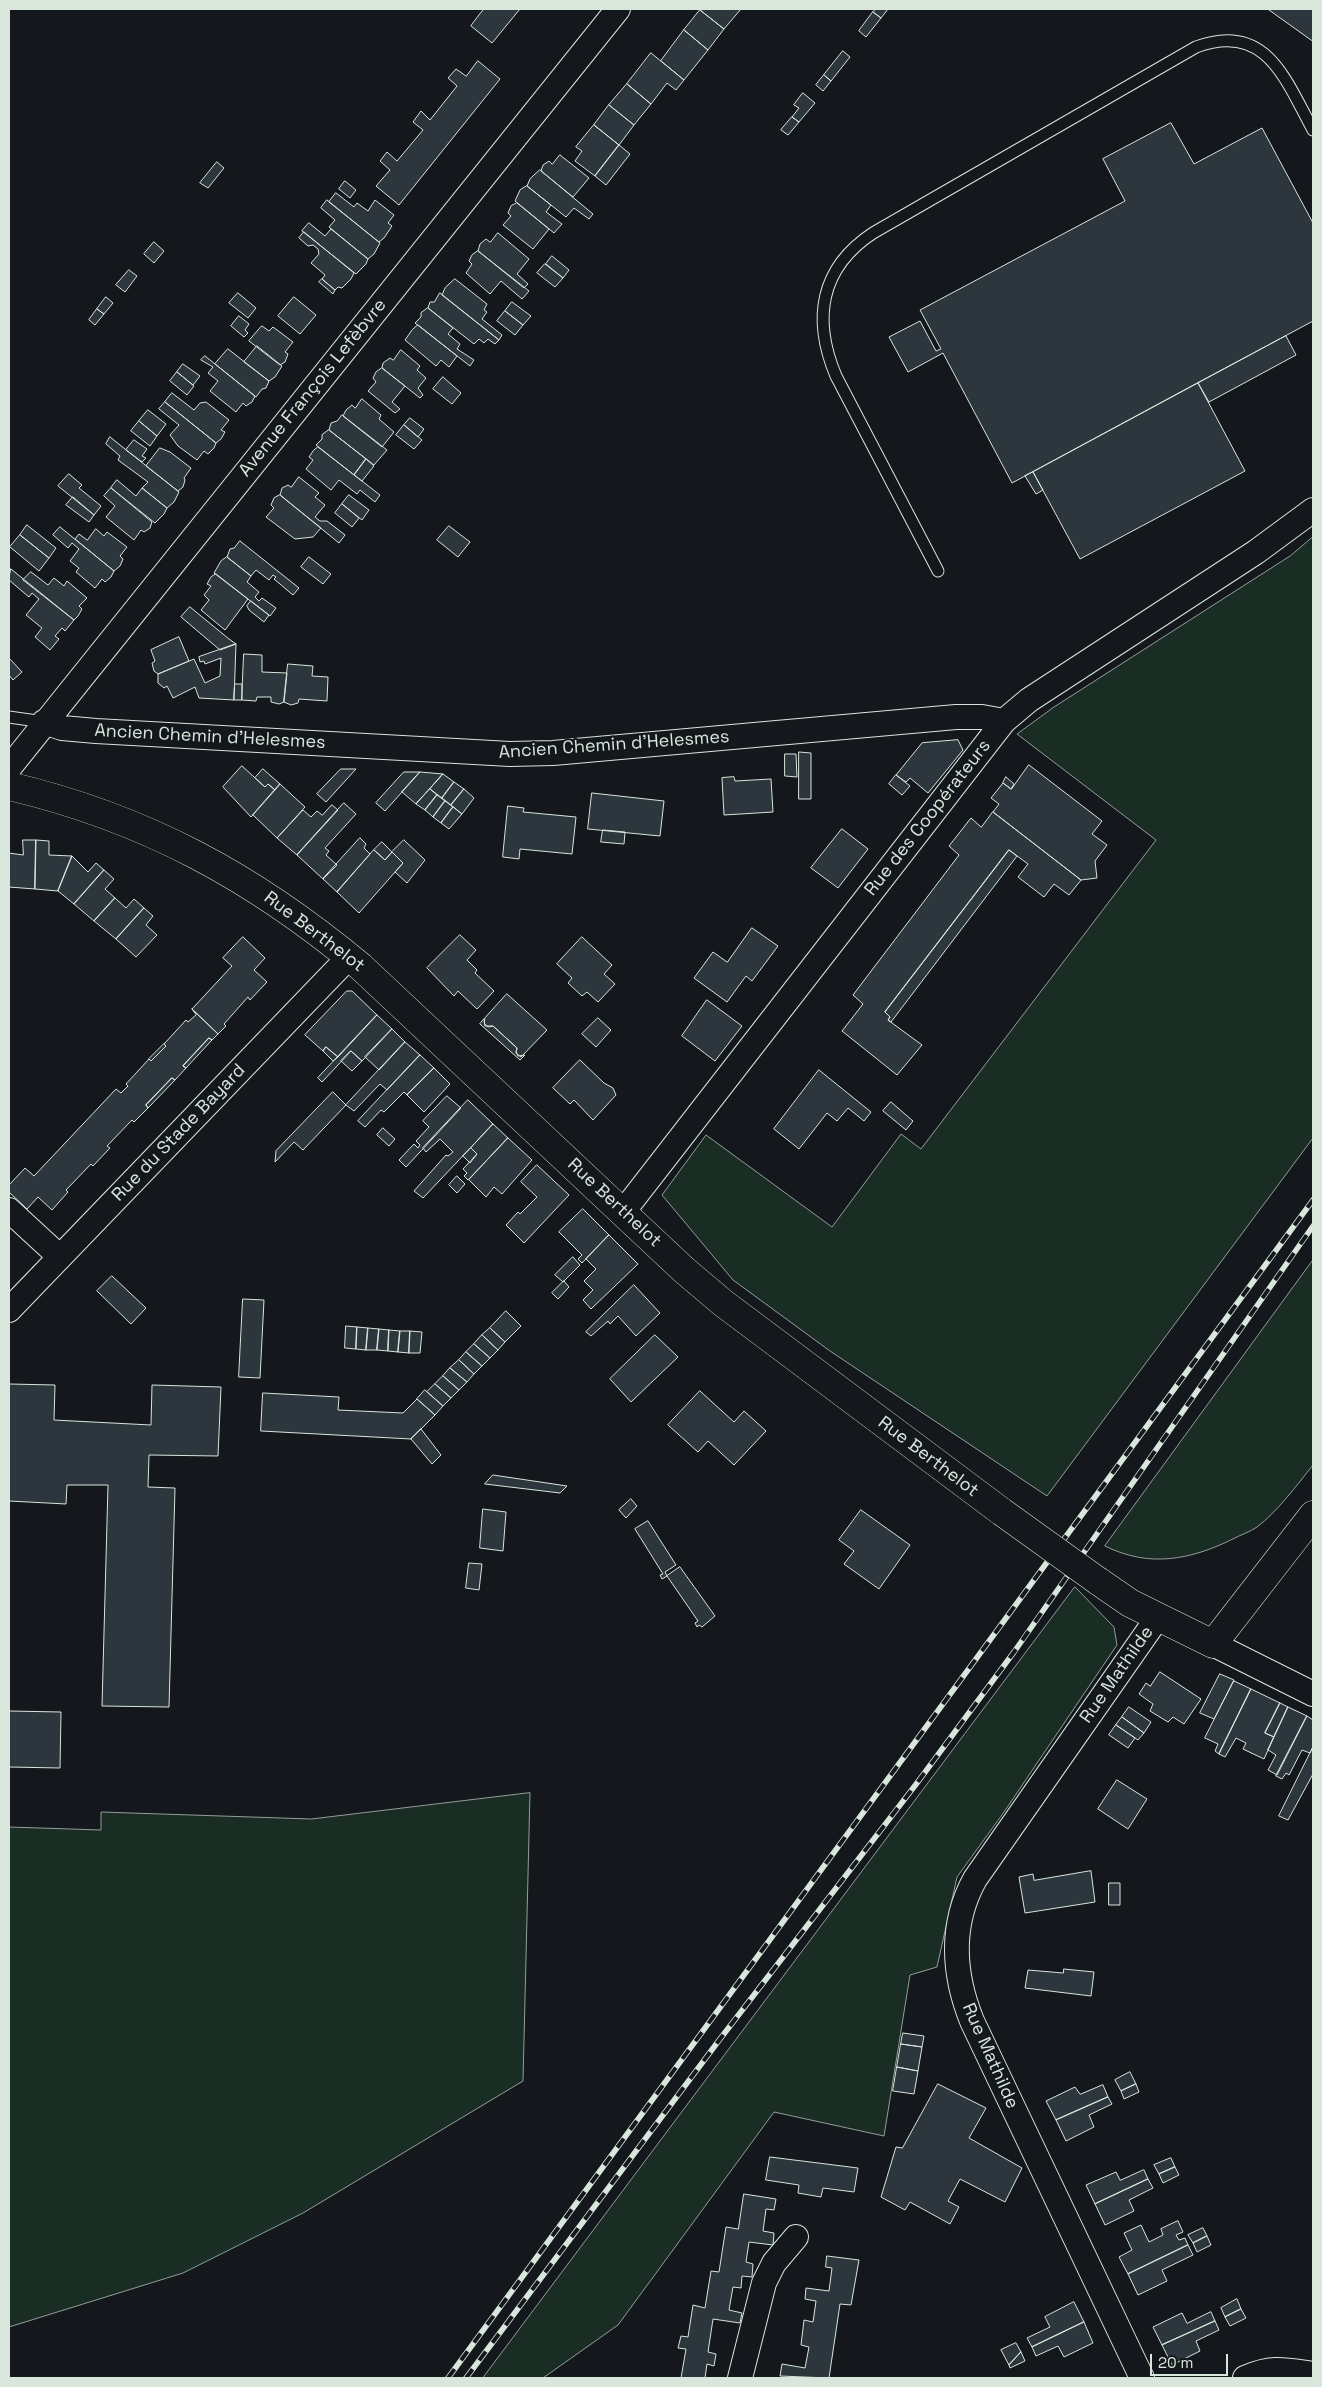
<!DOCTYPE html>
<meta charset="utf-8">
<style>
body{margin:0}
#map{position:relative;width:1322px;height:2387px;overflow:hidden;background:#14181c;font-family:"Space Grotesk",sans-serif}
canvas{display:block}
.frame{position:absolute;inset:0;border:10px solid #d8e6dc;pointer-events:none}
.scale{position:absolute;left:1150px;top:2354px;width:78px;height:22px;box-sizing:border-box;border:2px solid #d8e6dc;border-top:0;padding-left:6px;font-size:15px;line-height:18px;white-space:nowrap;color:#d8e6dc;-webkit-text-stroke:4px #14181c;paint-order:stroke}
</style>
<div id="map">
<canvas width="1322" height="2387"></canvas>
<div class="frame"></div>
<div class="scale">20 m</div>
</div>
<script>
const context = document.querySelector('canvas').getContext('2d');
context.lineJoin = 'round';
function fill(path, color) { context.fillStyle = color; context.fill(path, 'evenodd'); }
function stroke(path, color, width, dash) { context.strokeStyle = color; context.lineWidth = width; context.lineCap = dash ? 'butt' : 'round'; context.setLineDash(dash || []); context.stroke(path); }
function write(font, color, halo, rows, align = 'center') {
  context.font = font + ' "Space Grotesk",sans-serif'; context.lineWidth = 4; context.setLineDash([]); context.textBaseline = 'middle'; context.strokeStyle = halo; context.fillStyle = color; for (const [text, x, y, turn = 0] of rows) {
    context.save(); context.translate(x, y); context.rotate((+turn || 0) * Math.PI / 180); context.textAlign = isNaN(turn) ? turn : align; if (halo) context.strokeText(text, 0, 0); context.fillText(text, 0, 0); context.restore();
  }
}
const green = new Path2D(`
 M1313,537V1138L1047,1496L830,1351L733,1280L662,1195L706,1135L832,1227L901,1134L921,1149L1156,840L1017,734L1054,707L1290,556Z
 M1313,1260V1465C1298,1484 1276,1513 1257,1527C1250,1532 1240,1535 1233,1539C1190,1560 1149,1568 1105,1546Z
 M1075,1587L1114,1627L1117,1645L1004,1812L957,1877L937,1967L910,1975L884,2136L774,2112L618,2325L543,2378H483Z
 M530,1793L523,2081L303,2213L183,2273L9,2327V1827L101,1830V1812L311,1819Z`);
fill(green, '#1a2d24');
stroke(green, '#939e99', 1);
const building = new Path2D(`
 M484,9H520L492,43L471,26Z
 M701,9H741L724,29L700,10Z
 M876,9H888L881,18L873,12Z
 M1268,9H1313V41Z
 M700,10L724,29L708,50L684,30Z
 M873,12L881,18L866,37L859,31Z
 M684,30L708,50L684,80L661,61Z
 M843,51L850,57L831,81L824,75Z
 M651,53L684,80L676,90L667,83L651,104L627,84Z
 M478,61L500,79L399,205L376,186L390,170L380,161L387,152L397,161L423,130L413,122L421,111L430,120L457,86L448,78L456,69L466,76Z
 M824,75L831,81L823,91L816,85Z
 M627,84L651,104L634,125L609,105Z
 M803,93L815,103L799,122L792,117L799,108L794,105Z
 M609,105L634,125L619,145L594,125Z
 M792,117L799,122L788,135L781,130Z
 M1171,123L1194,164L1262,128L1313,223V321L1012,483L943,353L908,372L889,337L920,321L936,351L941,349L920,310L1125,201L1103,159Z
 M594,125L619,145L595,176L575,161L582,151L576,147Z
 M619,145L630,154L606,185L595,176Z
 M560,155L589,178L573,197L541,171L543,165L549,161L552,164Z
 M217,162L224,168L208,188L200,183Z
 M540,170L593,214L589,219L574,208L566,217L527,186L530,179Z
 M345,181L356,190L350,198L339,189Z
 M527,186L551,205L546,212L562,224L554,233L515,201L520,190Z
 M336,193L354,207L357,203L368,211L375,200L394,215L388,223L392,226L384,238L379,242L329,202Z
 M327,200L380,243L374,254L368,259L329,227L335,220L321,208Z
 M517,203L549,229L533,249L503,225L511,216L508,213L511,206Z
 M309,223L325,236L331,229L368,259L366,264L356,274L302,231Z
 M304,232L354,273L351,279L342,288L338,287L335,290L322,279L325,275L311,263L319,254L318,249L313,245L308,246L299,238Z
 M498,233L529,259L517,274L528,284L524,288L478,251L480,244L486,239L490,242Z
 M154,242L164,251L154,263L144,254Z
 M478,251L529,291L522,299L501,281L490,294L466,273L472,264L469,261L472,255Z
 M552,256L569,270L563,278L546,264Z
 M545,264L563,278L555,287L537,273Z
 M129,270L137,276L125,292L116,285Z
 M322,279L335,290L333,294L319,282Z
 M455,279L487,304L484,310L487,312L482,319L502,335L499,340L442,295L445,288Z
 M238,293L256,308L248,318L229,303Z
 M440,293L499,340L495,344L488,339L484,343L479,339L474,344L428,308L430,302H434Z
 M106,297L113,303L104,314L97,309Z
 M294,297L316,315L300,334L278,316Z
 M512,302L531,316L523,325L505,311Z
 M428,308L453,328L448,334L460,344L457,349L474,360L470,366L415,323L421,317V313Z
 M97,309L104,314L95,325L89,320Z
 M505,311L523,325L515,335L497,321Z
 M239,316L249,324L245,330L248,333L244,337L231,326Z
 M418,325L457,356L449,367L441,360L436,366L405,340L412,330Z
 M262,326L269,331L273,327L293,342L285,352L288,354L285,362L280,365L249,341Z
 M1286,336L1296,355L1209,402L1198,383Z
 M257,346L282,366L275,377L269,381L244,362Z
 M228,349L269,381L266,388L262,389L256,397L215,364Z
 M401,350L420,366L417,370L426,378L418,388L423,395L420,398L382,368L383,363L390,358L393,360Z
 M205,356L255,396L252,402L246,406L243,403L236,412L210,391L218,381L208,373L213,367L201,360Z
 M183,364L200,376L193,385L177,372Z
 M382,368L405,386L392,402L400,409L395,413L368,391L376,382L373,378L376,372Z
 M177,372L194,386L187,395L170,381Z
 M443,377L461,393L452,404L433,389Z
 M1198,383L1245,471L1080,559L1033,472Z
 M172,393L194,410L200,403L206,402L229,420L221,430L225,432L221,439L216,443L165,402Z
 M362,399L381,415L379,419L394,432L382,447L343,416L346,410L352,405L355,408Z
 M165,402L216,443L214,448L208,454L204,451L197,460L178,446L170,435L179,425L159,409Z
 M148,410L166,424L157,436L139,421Z
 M342,415L387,450L374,465L329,430L331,423L337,421Z
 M410,418L424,429L418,437L404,425Z
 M139,421L157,436L150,446L131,431Z
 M404,425L422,440L414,449L396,435Z
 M329,430L366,459L354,475L316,445L322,439V435Z
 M110,437L179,492L174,502L167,508L142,488L148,482L118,460L120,456L106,444Z
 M134,440L147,449L142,456L146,458L142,462L126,450Z
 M318,447L380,495L375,502L360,490L357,494L339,480L331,490L306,469L313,460L309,457L313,451Z
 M160,448L170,452L191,468L184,478L185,480L183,487L178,491L146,466Z
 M366,459L374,466L362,481L354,475Z
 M1033,472L1043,490L1036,494L1025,476Z
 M69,474L82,485L79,488L101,506L94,515L58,486Z
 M299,477L319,493L315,497L325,505L315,517L320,521H327L345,535L339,543L280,495L282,488L288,485L291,487Z
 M117,480L136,496L142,488L167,508L164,514L155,523L111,488Z
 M111,488L152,522L150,528L144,532L141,530L134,540L106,517L115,506L104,496Z
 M280,495L321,528L313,537L295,539L266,517L274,508L271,505L274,498Z
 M349,495L369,510L362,520L342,504Z
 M73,497L94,515L89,522L66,505Z
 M342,504L359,518L352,527L335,513Z
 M27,525L56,548L49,558L20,535Z
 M449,526L470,542L458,557L437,540Z
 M60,527L114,571L111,577L105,582L102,579L95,588L76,572L79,568L70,561L79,549L72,543L68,548L53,535Z
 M96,529L104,536L107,532L127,547L120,556L123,559L120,566L114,571L75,539L79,534L87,540Z
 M20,535L49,558L39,571L10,547Z
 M240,541L299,588L293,595L274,579L276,577L273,575L269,580L256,570L251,576L227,557L230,549L234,548Z
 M227,557L251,576L247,582L259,592L255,597L259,601L262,598L276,608L270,616L214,573L221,561Z
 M309,557L331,574L323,584L301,567Z
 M11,569L74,620L65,631L62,628L55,636L59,639L50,650L35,637L42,628L26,615L39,599L32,593L29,597L9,580Z
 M31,572L48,585L54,578L64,586L67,581L87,598L79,606L82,609L78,616L74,620L23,580Z
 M216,574L248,599L225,630L201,610L209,600L204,595L211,586L207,584L211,577Z
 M251,601L269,615L264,622L249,610L247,606Z
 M190,607L229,639L236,644L220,650L181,617Z
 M179,637L189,661L158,674L154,671L152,663L155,661L151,650Z
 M236,644L234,700L199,698L195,687L173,698L167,686L164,688L158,683V674L194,659L205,683L220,676L221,658L205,664L204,661L200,662L199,657Z
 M244,654L262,655V672L287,673L284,702L279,704L271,702V697H257L256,701L242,700Z
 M9,658L22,672L13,680L9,675Z
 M288,664L313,666L312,676L328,677L327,701L299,699L298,703L291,705L284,702Z
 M235,684H242V700H234Z
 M958,740L963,750L928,793L910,778L906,782L896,775L922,743Z
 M799,752L811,753V799H799Z
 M785,754H796L797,777L785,776Z
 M1029,765L1102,821L1092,834L1107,845L1095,861L1097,878L1081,880L993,812L999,804L991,798L1003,783L1011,789Z
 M242,766L265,787L268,784L275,790L251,817L223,787Z
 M263,769L280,784L275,790L268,784L265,787L255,778Z
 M341,769H356L326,802L317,794Z
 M404,772H420L385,811L376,803Z
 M420,772L443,774L416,804L402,792Z
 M443,774L454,782L442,798L430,789Z
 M896,775L910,786L902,795L889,784Z
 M734,777L735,781L771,779L773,812L724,815L722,778Z
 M1006,777L1014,784L1011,789L1003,783Z
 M454,782L464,789L451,805L442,798Z
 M280,784L305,807L277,838L253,815Z
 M430,789L437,795L425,810L416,804Z
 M464,789L474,798L462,814L451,805Z
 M592,793L664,801L660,836L588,829Z
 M437,795L445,801L433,817L425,810Z
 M445,801L453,807L441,823L433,817Z
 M344,803L356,814L325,848L329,851L326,855L337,865L323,879L297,855Z
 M332,805L338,810L297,855L277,838L303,810L311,817L317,811L322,815Z
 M508,806L524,808L523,812L576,817L572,854L520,849L519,859L503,857Z
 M453,807L462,814L449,829L441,823Z
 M993,812L1081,880L1069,895L1054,884L1044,897L1018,877L1028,864L1009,850L885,1012L890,1017L888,1020L922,1045L897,1075L842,1031L863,1004L853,995L959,855L949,846L971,818L981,827Z
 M842,829L868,849L838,888L811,868Z
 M603,830L625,832L624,844L601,842Z
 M360,838L366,844L364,848L370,854L337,892L323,879Z
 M23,840H36L35,889L9,887V853L23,855Z
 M36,840L49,841V855L72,856L58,891L35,889Z
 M404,840L425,860L407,883L395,872L403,863L392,852Z
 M382,842L392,852L385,860L374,850Z
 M374,850L385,860L392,852L403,863L359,913L337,892Z
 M1009,850L1017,856L891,1022L888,1020L890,1017L885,1012Z
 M72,856L88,872L96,863L104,870L74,904L58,891Z
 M104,870L114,879L105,889L115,898L94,921L74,904Z
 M115,898L126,908L134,899L144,908L116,939L94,921Z
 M144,908L153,916L146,925L157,935L136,957L116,939Z
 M752,928L778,946L752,981L746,976L727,1002L694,978L713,952L727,962Z
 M460,935L476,950L467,960L477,970L475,973L494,991L477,1009L458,991L454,996L427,968Z
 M243,937L265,958L254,970L267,982L250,1000L248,997L224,1024L226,1026L218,1034L192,1009L232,966L223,958Z
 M582,937L612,965L604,974L615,984L598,1002L587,992L582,996L568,983L572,978L557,964Z
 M347,991H352L377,1015L338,1057L326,1047L323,1051L305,1035Z
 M507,994L547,1030L521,1057L516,1053L517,1048L493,1026L488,1027L484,1023L485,1018Z
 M707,1000L742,1026L715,1061L682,1036Z
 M192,1009L218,1034L212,1040L209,1038L183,1066L186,1068L175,1080L172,1078L146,1105L148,1108L134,1122L132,1120L107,1146L110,1148L93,1166L91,1164L66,1190L68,1192L52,1210L38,1197L27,1209L9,1192V1185L25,1168L34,1176L116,1089L121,1093L128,1086L126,1084L149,1059L151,1061L166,1046L164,1044L186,1020L188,1022L196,1015Z
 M377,1015L392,1029L362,1061L351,1051L322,1082L318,1078Z
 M598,1018L611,1030L596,1047L582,1034Z
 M484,1019L485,1026H493L517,1048L516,1052L518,1056L525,1055L520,1060L480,1024Z
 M392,1029L405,1042L379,1070L365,1057Z
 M209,1038L212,1040L186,1068L183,1066Z
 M405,1042L420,1055L387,1090L380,1084L354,1111L346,1105Z
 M164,1044L166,1046L151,1061L149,1059Z
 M326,1047L338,1057L333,1061L323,1051Z
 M351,1051L362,1061L352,1071L341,1061Z
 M420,1055L434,1068L407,1095L404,1092L384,1112L381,1110L365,1127L358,1121Z
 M580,1060L604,1083L613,1088L616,1095L593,1120L574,1100L570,1104L553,1088Z
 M434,1068L450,1084L424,1112L407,1095Z
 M819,1070L871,1112L864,1121L848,1108L837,1121L827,1113L799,1149L774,1129Z
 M172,1078L175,1080L148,1108L146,1105Z
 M333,1092L346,1105L303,1150L294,1142L275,1162L276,1151Z
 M447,1096L461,1108L406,1167L399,1160L414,1144L418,1148L420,1145L416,1141L429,1127L423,1121Z
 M468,1100L493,1124L423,1198L414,1191L446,1155L448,1156L453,1152L440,1139L426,1152L423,1148Z
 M891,1102L913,1121L906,1130L883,1111Z
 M493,1124L508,1138L468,1180L464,1176L467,1173L463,1169L477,1154L471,1148Z
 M383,1128L395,1139L389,1146L377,1135Z
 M508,1138L532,1160L502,1194L494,1187L486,1197L469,1180Z
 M471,1148L477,1154L470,1163L463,1156Z
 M537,1165L569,1195L524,1243L506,1225L518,1212L520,1214L537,1197L521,1182Z
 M457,1176L465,1184L457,1193L449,1185Z
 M583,1209L609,1235L582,1263L578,1259L582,1255L559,1232Z
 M609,1235L638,1264L591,1309L583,1300L593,1290L584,1281L596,1269L586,1259Z
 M573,1257L580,1265L563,1282L555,1275Z
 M112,1276L146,1308L131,1324L97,1291Z
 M564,1281L569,1287L558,1299L552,1293Z
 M634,1285L660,1313L636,1336L618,1316L610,1324L608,1321L591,1336L586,1332Z
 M243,1299L264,1300L260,1378L239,1377Z
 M506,1311L521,1326L505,1342L490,1328Z
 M346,1326L357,1327L356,1349L345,1348Z
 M357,1327L368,1328L366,1350L356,1349Z
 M368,1328L379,1329L377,1350H366Z
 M490,1328L505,1342L498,1350L482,1335Z
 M379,1329L389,1330L388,1351L377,1350Z
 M389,1330L400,1331L398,1352L388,1351Z
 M400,1331H410L409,1353L398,1352Z
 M410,1331L422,1332L420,1353H409Z
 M482,1335L498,1350L490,1358L474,1344Z
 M655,1335L678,1357L631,1402L610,1379Z
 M474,1344L490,1358L482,1366L466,1352Z
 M466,1352L482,1366L474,1374L459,1360Z
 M459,1360L474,1374L467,1382L450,1368Z
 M450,1368L467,1382L459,1390L443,1376Z
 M443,1376L459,1390L451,1398L435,1384Z
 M9,1384L55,1385L54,1420L151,1425L152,1385L221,1387L218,1456L149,1455L148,1487L175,1488L169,1707L102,1706L108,1485H67L66,1504L9,1501Z
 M435,1384L451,1398L443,1406L427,1392Z
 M425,1390L443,1406L435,1415L417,1399Z
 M700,1391L734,1422L744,1411L766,1431L734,1465L708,1441L698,1452L668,1425Z
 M263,1393L339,1397L338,1410L403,1413L417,1399L435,1415L411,1439L261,1431Z
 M421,1429L441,1455L432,1464L411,1439Z
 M493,1475L567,1486L560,1493L485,1484Z
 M631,1499L637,1506L626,1518L619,1510Z
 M483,1509L506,1512L503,1551L480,1548Z
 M861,1510L910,1545L879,1589L844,1564L854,1551L839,1540Z
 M648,1521L676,1565L665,1572L667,1576L662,1579L660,1575L663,1574L635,1529Z
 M469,1563L482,1564L479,1590L466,1588Z
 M680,1567L715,1616L702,1627L699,1625L697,1627L695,1623L698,1621L667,1576Z
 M1160,1672L1201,1699L1184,1724L1173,1717L1168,1722L1150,1711L1153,1704L1139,1694L1146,1683L1150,1686Z
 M1220,1674L1234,1680L1214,1719L1200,1713Z
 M1234,1681L1251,1689L1219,1754L1215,1751L1218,1744L1205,1738Z
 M1251,1689L1280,1703L1265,1733L1274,1737L1264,1759L1243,1749L1246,1743L1236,1738L1225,1757L1219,1754Z
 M1280,1703L1288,1707L1274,1737L1265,1733Z
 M1129,1707L1151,1722L1144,1733L1122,1717Z
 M1288,1707L1307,1716L1277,1775L1268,1770L1276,1755L1268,1750Z
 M9,1711L61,1712L60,1768L9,1767Z
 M1307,1716L1313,1720V1747L1310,1753L1302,1750L1289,1775L1286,1773L1282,1779L1276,1776Z
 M1122,1717L1144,1733L1138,1740L1116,1725Z
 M1116,1725L1135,1738L1128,1748L1109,1735Z
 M1313,1747V1774L1288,1820L1279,1816Z
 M1117,1780L1147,1799L1128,1829L1098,1809Z
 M1091,1871L1095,1902L1025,1913L1019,1877L1033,1874L1034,1880Z
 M1109,1883H1120V1905H1109Z
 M1064,1969L1094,1972L1091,1996L1025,1988L1028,1970L1063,1973Z
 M903,2033L924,2036L922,2047L901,2044Z
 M901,2044L922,2047L918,2071L897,2067Z
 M897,2067L918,2071L914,2094L893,2091Z
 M1130,2072L1136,2084L1121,2091L1115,2080Z
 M938,2084L986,2108L969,2138L1022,2168L1005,2202L960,2179L948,2201L959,2207L950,2224L910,2202L905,2210L881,2197L896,2147L902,2148Z
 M1136,2084L1139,2092L1124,2099L1121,2091Z
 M1103,2085L1108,2097L1056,2120L1046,2101L1075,2087L1080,2094Z
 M1108,2097L1112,2104L1089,2115L1094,2127L1066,2141L1056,2120Z
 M770,2157L858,2168L854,2192L823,2188L821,2197L798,2193L799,2185L766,2180Z
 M1171,2158L1175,2167L1159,2174L1154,2165Z
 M1175,2167L1179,2175L1163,2183L1159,2174Z
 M1144,2170L1148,2179L1095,2204L1086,2185L1116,2172L1120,2180Z
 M1148,2179L1153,2188L1129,2200L1134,2211L1105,2225L1095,2204Z
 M744,2194L776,2199L774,2210L766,2209L763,2231L774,2233L773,2245L749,2242L746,2262L753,2264L752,2277L742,2276L741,2288L733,2287L729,2310L742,2313L740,2323L713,2319L708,2352L716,2354L714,2366L707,2364L705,2378H681L686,2349L678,2348L681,2336L688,2337L693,2305L705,2308L711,2271L719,2272L726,2227L738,2229Z
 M1178,2221L1183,2232L1176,2235L1179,2240L1185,2238L1188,2245L1128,2274L1119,2257L1132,2250L1124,2233L1141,2225L1149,2242L1163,2235L1161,2229Z
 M1203,2228L1207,2236L1193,2243L1188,2235Z
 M1207,2236L1211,2245L1197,2252L1193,2243Z
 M1188,2245L1193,2255L1162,2270L1167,2281L1138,2295L1128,2274Z
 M827,2256L859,2260L851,2305L840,2304L829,2378L780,2376L782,2364L805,2368L809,2347L801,2345L804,2320L813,2322L816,2301L805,2299L806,2288L829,2291L832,2268L826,2267Z
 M1237,2299L1241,2309L1225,2317L1221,2308Z
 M1074,2302L1084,2322L1032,2347L1027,2338L1050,2327L1045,2317Z
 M1241,2309L1246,2318L1230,2326L1225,2317Z
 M1211,2312L1215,2321L1162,2345L1153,2327L1182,2313L1187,2323Z
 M1215,2321L1219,2330L1196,2341L1200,2351L1172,2365L1162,2345Z
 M1084,2322L1093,2343L1064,2357L1058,2346L1036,2356L1032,2347Z
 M1016,2343L1021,2352L1009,2365L1001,2350Z
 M1021,2352L1025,2361L1010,2368L1009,2365Z`);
fill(building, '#2c363c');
stroke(building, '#d8e6dc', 1);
const lane = new Path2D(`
 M938,571L836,376C812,319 820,268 873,233L1196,47C1266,21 1285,79 1313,130
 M9,717L44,722`);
const street = new Path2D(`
 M44,722L62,728L96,731L510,754L553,753L956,717H982L1004,721
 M9,768L618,9
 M9,1210L60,1257
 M623,1212L1004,721L1029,700L1256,552L1313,510
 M9,1310L349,957
 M1213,1644L1313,1694
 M740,2378L764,2283L774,2263L796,2237
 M1142,2378L972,2021C953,1974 950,1924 975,1879L1158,1617
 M1245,2378C1272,2366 1285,2370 1313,2374`);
const secondary = new Path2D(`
 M9,786C145,818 253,877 360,966L684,1270L723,1303L1002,1512
 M1098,1581L1130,1603L1213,1644L1313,1515`);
stroke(lane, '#d8e6dc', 13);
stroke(street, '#d8e6dc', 26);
stroke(secondary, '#d8e6dc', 29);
stroke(lane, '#14181c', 11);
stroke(street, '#14181c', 24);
stroke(secondary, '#14181c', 28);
const rail = new Path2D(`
 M448,2378L1313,1200
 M466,2378L720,2039L917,1783L1014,1652L1313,1226`);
stroke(rail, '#d8e6dc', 5.5);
stroke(rail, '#14181c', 4, [11]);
const secondaryBridge = new Path2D(`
 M1002,1512L1098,1581`);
stroke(secondaryBridge, '#d8e6dc', 29, []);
stroke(secondaryBridge, '#14181c', 28);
write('18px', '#d8e6dc', '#14181c', [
 ["Avenue François Lefèbvre",313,388,-51],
 ["Ancien Chemin d'Helesmes",210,737,3],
 ["Ancien Chemin d'Helesmes",614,745,-4],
 ["Rue des Coopérateurs",928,818,-52],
 ["Rue Berthelot",314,932,37],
 ["Rue du Stade Bayard",179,1133,-46],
 ["Rue Berthelot",614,1203,43],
 ["Rue Berthelot",928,1457,37],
 ["Rue Mathilde",1117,1675,-55],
 ["Rue Mathilde",990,2056,66]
]);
</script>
